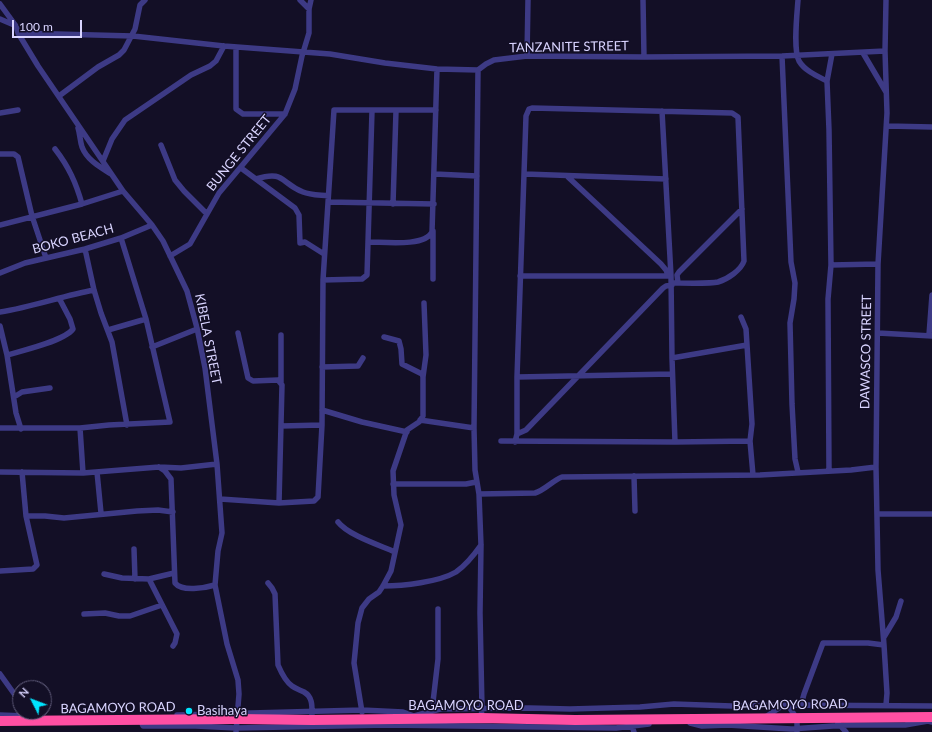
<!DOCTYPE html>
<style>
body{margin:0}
#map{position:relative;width:932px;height:732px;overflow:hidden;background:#130f26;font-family:Lato,sans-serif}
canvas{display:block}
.north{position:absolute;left:12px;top:680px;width:40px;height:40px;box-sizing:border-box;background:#130f26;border:1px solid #625e7d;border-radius:50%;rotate:312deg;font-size:11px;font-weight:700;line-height:16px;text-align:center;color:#d9d4ff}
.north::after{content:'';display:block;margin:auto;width:14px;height:18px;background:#00e5ff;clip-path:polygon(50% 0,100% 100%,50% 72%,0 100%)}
.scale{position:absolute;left:12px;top:20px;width:70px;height:18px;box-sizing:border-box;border:2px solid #d9d4ff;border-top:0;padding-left:5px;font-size:12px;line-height:14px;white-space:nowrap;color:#d9d4ff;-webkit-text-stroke:3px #130f26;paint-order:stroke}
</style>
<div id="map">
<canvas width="932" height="732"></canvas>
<div class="north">N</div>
<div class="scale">100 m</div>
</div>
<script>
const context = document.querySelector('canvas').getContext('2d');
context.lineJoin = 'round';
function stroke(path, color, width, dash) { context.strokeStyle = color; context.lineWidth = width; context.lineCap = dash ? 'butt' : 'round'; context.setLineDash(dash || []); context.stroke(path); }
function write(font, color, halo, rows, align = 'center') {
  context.font = font + ' Lato,sans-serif'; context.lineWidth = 3; context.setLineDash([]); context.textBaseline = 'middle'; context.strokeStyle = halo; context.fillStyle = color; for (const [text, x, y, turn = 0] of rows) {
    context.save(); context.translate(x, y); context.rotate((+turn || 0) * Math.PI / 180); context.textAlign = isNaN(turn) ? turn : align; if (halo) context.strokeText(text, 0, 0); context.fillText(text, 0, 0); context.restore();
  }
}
stroke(new Path2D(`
 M300,0L309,9
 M643,0L644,57
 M798,0C797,14 793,50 799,61C805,71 817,76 827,81
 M886,0L885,51L887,113L878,264L876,467L878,570L884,645L887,693L886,705
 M0,4L16,26L18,33L38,66L123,191L152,225L163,241L187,291L197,328L205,368L217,464L222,533L218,551L215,585L227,644L238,680L239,694L236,732
 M0,19L14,25
 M18,33L133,36L224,46L330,54L385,63L437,69L478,70L486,64L494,60L527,56L644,57L782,56L885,51
 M236,47V109L243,114H285
 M863,53L886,92
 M527,56L528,0
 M782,56L791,262L795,283L794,299L790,323L792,404L795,459L798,472
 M478,70L474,428L475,470L479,494L481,545L480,613L482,708L481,718
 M59,96L98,67L119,55L124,50L135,29L140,5L145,0
 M662,111L671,276L672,358L675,442
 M0,113L18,110
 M887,126L932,127
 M78,128C80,134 80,141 82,147C87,160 100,167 111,174
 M161,145L175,180L184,191L207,214
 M55,149C69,167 76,183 82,204
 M0,154H14L18,157L32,216L46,258
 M103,161L112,139L125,120L191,75L210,66L216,61L224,46
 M241,168L295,208L299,215L300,243L305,242L324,254
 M435,174L477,176
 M525,174L666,179
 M568,177L661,264L666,270L668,275
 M256,179C285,170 280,183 303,192C310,195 320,195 328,196
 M328,202L434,204
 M393,204L396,111
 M0,225L82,204L123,191
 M433,231V279
 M369,242C384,242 425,247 432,232L437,69
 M85,249L94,290L101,313L112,342L127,425
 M170,256L190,244L219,193L285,114L295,89L302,56L309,33V9L311,0
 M831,265L878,264
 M0,273L25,263L85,249L121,238L152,225
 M520,276H671
 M323,280L362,279L367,275L372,111
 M678,283L677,275L679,272L742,209
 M0,312C32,307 62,296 94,290
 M741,317L746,329L752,424L750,441L753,475
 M0,326L7,355L16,413L21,429
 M108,330L146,319
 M238,333L248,378L253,381L278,380L282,385L279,503
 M878,333L932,336
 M929,335L932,295
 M152,347L197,329
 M7,355C22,351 64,341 73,329L70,319L59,298
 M672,358L747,345
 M322,367L358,366L363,358
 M423,377L426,355L424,303
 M517,377L672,374
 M281,383V335
 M14,397L22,392L50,388
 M322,410L362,422L407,432
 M420,420L474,428
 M281,426L322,425
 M0,428H80L109,425L170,422L146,319L121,238
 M80,428L83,473
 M517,434L526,430L663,288L666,286L672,285
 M501,441L675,442L750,441
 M515,442L517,434V377L526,116L529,109L532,108L732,113L738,117L744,261C741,270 728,279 718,282C710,284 682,283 671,283
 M159,467L165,471L171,479L175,583C182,592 205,588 215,585
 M829,471L828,299L831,265L829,130L827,81L832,54
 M0,472L83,473L159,467L181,468L217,464
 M97,472L101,513
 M634,476L635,511
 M393,484H466L476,482
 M479,494L535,493C545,490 552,481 562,477L760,475L851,470L876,467
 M220,499L279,503L314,501L318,497L322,425L323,280L334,110H436
 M877,514H932
 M26,516H45L64,518L137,511L158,510L173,512
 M338,522C348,535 379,545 395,552
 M134,549L135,579
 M0,571L33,569L37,565L26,516L22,472
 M104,574L122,578L149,579L174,573
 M149,579L177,634L175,643L173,646
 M268,583L272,588L275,594L278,665C281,672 285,681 292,686C296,689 300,690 304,692C313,697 312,707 312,715
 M383,586C403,586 439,582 456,572C466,565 474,555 481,545
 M438,609V659L433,702L439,705L440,709
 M84,614L105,613L119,616H130L162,605
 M884,637L896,617L901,601
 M0,674L15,695L20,707
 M788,705L797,719V732
 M801,705L804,694L823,643H868L884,645
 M362,712L354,663L358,623L362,608L369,599L379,592L383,586L391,571L401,525L394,495L393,471L407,430L419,422L423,416V377L422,374L402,364L401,349L399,341L384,337
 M0,715L26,716
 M177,715L362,710L403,712L414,716L440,709L530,708L570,709L640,707L674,704L732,706L786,705L932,706
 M764,718L782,706
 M141,721L143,726H196L236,728L387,725L616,728L649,724
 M690,723L702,726L728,725L791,729L847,725H905L928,721L932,722
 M838,723L846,732
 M632,726L634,732`), '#3d3a85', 5.5);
stroke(new Path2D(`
 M0,721L237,719L312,720L481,718L575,720L932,717`), '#ff4fa3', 10);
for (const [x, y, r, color] of [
 [189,711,4,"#00e5ff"]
]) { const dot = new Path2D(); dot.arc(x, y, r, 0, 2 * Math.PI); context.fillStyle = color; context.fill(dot); stroke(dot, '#130f26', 1.5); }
write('13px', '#d9d4ff', '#130f26', [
 ["TANZANITE STREET",569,47,-1],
 ["BUNGE STREET",239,153,-51],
 ["BOKO BEACH",73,239,-15],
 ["KIBELA STREET",208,339,79],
 ["DAWASCO STREET",866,352,-89],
 ["BAGAMOYO ROAD",790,705,-1],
 ["BAGAMOYO ROAD",466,706],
 ["BAGAMOYO ROAD",118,708,-1]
]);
write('13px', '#d9d4ff', '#130f26', [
 ["Basihaya",197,711]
], 'left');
</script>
